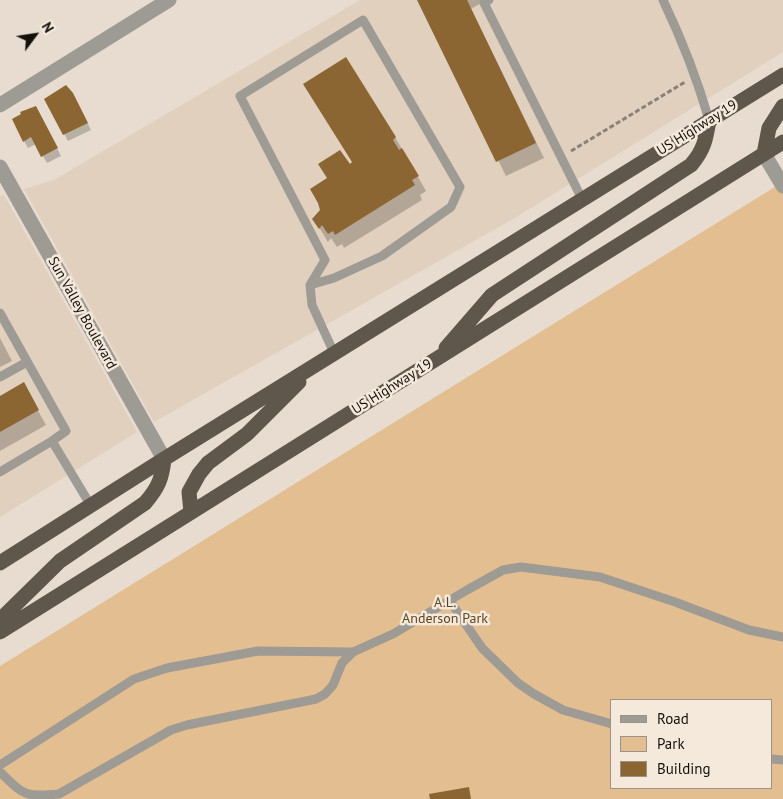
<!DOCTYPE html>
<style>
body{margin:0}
#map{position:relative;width:783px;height:799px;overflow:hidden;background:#e7dccf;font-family:"PT Sans",sans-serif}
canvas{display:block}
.legend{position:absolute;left:610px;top:699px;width:162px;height:90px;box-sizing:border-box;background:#f5e9dc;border:1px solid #9b9289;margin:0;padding:6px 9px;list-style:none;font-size:15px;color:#14100c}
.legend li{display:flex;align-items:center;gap:10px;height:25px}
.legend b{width:25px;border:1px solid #9b9289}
.north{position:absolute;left:10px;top:10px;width:50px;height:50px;-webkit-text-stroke:4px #f5e9dc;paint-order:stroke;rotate:59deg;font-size:14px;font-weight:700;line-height:20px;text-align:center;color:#14100c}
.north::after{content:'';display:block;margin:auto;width:18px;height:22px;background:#14100c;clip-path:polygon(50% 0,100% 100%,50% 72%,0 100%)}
</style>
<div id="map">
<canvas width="783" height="799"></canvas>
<ul class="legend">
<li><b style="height:6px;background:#9e9a94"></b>Road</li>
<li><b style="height:14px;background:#e3be90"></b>Park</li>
<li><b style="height:14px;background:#8b6632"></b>Building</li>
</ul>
<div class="north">N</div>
</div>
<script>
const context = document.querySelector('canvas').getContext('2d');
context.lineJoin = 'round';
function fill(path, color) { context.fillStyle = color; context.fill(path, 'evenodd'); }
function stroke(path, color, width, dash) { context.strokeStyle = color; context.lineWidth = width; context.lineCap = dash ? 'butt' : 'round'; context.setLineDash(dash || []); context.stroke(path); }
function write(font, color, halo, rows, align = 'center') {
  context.font = font + ' "PT Sans",sans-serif'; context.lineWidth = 5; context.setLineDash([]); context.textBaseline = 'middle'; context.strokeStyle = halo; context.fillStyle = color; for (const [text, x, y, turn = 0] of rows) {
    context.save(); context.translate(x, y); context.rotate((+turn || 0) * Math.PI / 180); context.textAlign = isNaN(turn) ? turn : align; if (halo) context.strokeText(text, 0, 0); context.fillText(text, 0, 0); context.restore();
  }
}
fill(new Path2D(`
 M360,0H783V52L513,219L154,422L24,189L54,180Z
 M4,195L137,432L0,517V196Z`), '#e0d0bd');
fill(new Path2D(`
 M783,182V799H0V666ZM612,700H772V788H612Z`), '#e3be90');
fill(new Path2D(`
 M419,0H486L471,9L544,158L506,176Z
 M45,99L77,102L91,130L68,141Z
 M40,115L61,156L47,163L36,144L28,148L24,141Z
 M395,137L426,191L420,195L422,200L344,248L342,244L337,247L331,238L328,242L314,219L321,210L349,166Z
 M0,338L12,361L0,367Z
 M23,384L46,425L0,451V397Z`), '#0003');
fill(new Path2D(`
 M417,0H467L536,143L496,162Z
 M346,57L396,137L393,140L399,150L402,148L419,176L412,180L415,185L335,235L333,231L328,234L322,225L319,229L312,219L320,210L318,203L310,189L327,178L318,164L340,150L350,164L352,162L303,84Z
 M66,85L73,93L88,123L63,135L44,99Z
 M36,106L58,148L41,157L31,137L23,142L12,119L21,114L20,112Z
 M24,382L39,410L0,432V396Z
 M469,787L471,799H430L429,794Z`), '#8b6632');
stroke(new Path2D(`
 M571,151L685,82`), '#8a8279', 3, [5, 2.5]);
stroke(new Path2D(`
 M489,0L484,3L582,199
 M663,0C682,40 697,78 709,120
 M310,285L334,278L382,256L451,207L460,187L363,20L240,96L325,260L310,285L312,305L334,353
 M0,313L66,431L52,441
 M0,377L27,362
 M0,472L52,441L91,506
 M450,601L482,648L518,683L534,694L563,710L612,724
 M772,759L783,760
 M0,765L134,679L167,668L258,651L353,652
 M0,772C25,796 24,797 59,794L171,730L187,725L316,699L325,694L333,685L342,663L353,652L393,634L467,590L503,570L521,567L600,577L675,602L749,630L783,637`), '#9e9a94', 9);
stroke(new Path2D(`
 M0,105L169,0
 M764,154L783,186
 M0,167L164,459`), '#9e9a94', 15);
stroke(new Path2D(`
 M764,154L769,128L783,106
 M446,348L492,295L691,165C704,150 706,139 709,120
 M191,512L189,492L199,474L208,463L247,434L299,382
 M0,563L164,459L783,75
 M0,620L60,561L145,503C158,488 162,479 164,459
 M0,632L783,142`), '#60574c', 15);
write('14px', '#14100c', '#f5e9dc', [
 ["US Highway 19",697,128,-32],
 ["Sun Valley Boulevard",82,313,61],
 ["US Highway 19",392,387,-32]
]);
write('14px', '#61451d', '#f5e9dc', [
 ["A.L.",445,603],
 ["Anderson Park",445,619]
]);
</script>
